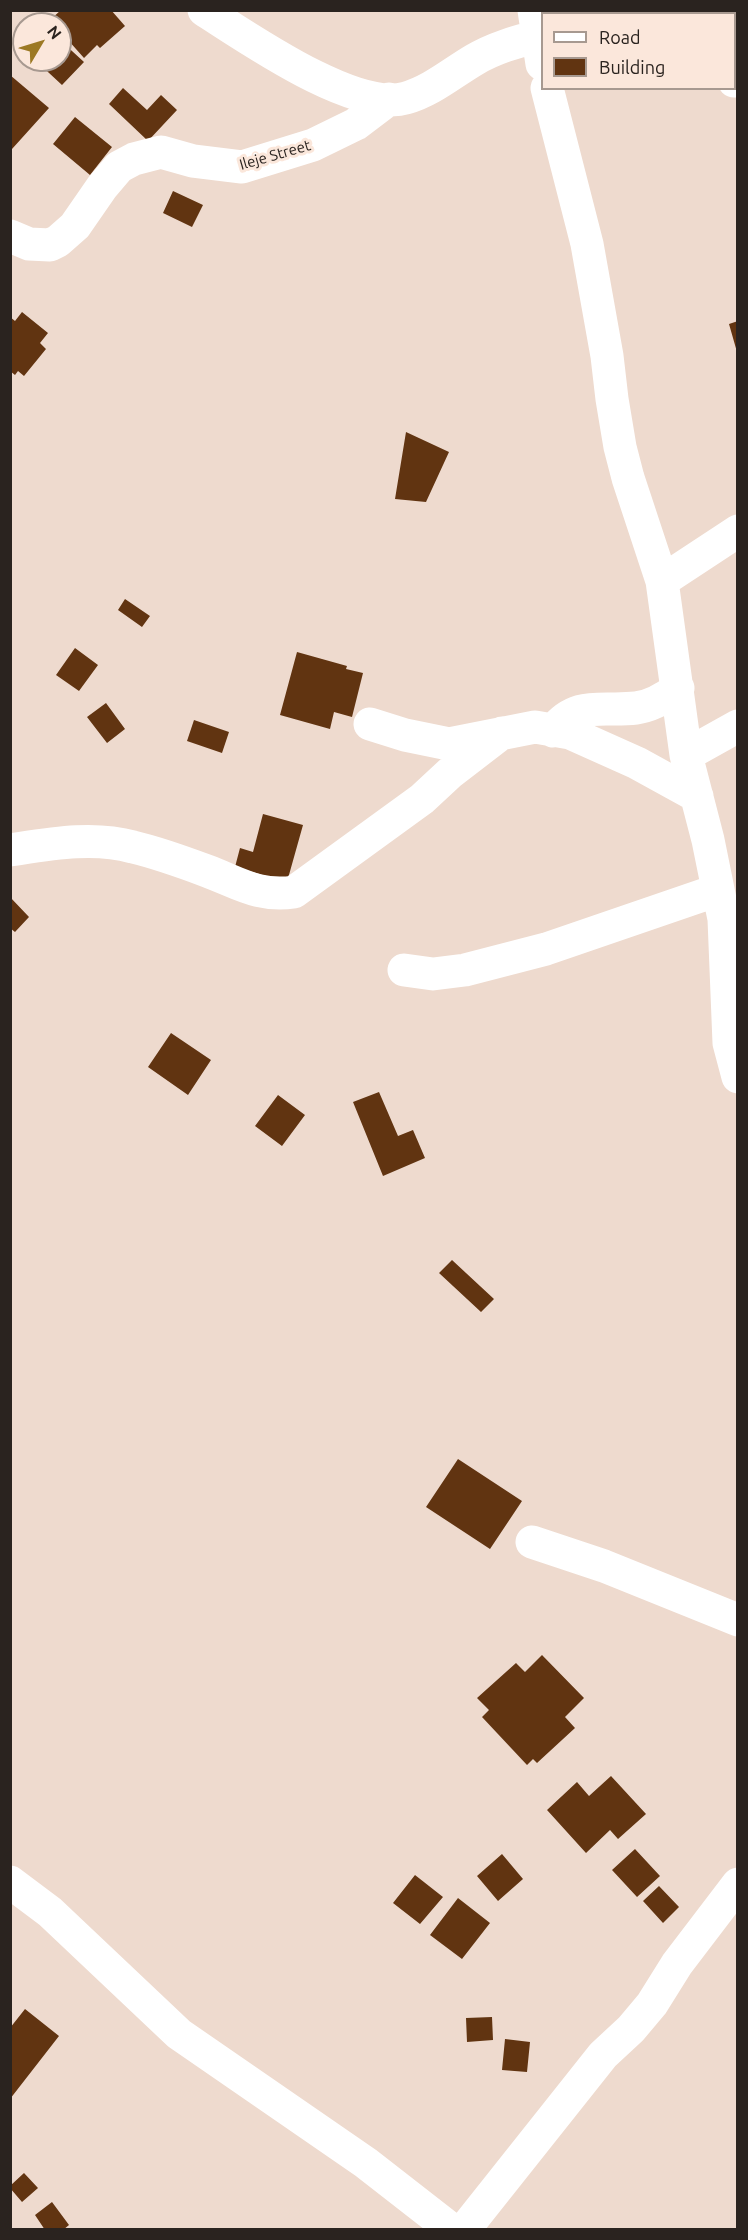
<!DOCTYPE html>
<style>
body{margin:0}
#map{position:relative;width:748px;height:2240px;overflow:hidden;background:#eedace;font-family:Ubuntu,sans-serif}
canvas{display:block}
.frame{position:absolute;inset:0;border:12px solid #2a231f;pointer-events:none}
.legend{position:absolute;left:541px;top:12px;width:195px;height:78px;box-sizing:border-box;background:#fbe7db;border:2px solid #a79990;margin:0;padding:8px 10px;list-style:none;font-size:18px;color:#2a231f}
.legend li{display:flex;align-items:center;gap:12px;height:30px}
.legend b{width:30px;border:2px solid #a79990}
.north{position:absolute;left:12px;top:12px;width:60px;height:60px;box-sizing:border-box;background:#fbe7db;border:2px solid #a79990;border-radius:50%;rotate:52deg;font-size:16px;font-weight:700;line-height:24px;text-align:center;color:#2a231f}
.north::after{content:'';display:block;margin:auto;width:21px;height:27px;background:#9c7924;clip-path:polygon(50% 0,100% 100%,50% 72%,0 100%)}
</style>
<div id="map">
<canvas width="748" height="2240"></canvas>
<div class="frame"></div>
<ul class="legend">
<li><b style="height:8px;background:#fff"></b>Road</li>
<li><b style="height:16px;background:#613411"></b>Building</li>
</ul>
<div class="north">N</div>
</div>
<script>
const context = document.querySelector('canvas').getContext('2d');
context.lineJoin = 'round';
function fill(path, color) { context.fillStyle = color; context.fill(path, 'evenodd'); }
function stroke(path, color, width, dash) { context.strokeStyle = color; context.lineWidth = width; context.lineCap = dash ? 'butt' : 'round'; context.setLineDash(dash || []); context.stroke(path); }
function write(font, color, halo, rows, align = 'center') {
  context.font = font + ' Ubuntu,sans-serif'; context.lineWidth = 6; context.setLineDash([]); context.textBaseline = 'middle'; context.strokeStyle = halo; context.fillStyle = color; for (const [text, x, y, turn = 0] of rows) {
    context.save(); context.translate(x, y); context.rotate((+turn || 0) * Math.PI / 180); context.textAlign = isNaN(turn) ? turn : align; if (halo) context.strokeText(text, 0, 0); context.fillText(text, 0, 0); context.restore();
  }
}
fill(new Path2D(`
 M61,10H111L125,26L100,48L97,45L84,58L60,31V24H54L50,20Z
 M60,40L84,62L62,85L35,60H60Z
 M10,75L49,108L12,149L10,148Z
 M123,88L147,110L161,95L177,110L148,141L109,104Z
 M75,117L112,147L90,175L53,144Z
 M173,191L203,205L192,227L163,213Z
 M22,312L48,333L40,343L46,349L24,376L18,371L15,375L10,371V317L15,321Z
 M738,321V351L737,352L729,324Z
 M406,432L449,452L426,502L395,499Z
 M125,599L150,616L142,627L118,610Z
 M75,648L98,665L79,691L56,675Z
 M297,652L347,666L346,669L363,673L352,717L334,712L330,729L280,715Z
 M106,703L125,729L107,743L87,717Z
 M194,720L229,732L222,753L187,741Z
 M263,814L303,825L287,882L235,867L240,848L253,852Z
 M10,897L29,917L15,932L10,928Z
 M171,1033L211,1060L188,1095L148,1067Z
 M379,1092L398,1136L413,1130L425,1158L383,1176L353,1102Z
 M278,1095L305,1115L282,1146L255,1126Z
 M452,1260L494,1299L481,1312L439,1273Z
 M458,1459L522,1501L490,1549L426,1507Z
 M542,1655L584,1698L565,1717L575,1728L537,1763L533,1759L527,1765L482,1717L489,1710L477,1698L516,1663L525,1672Z
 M611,1776L646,1814L618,1839L610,1830L586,1853L547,1810L577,1782L589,1796Z
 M635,1849L660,1876L637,1897L612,1870Z
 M502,1854L523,1879L498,1901L477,1876Z
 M415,1875L443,1897L420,1924L393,1903Z
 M659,1886L679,1907L663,1923L643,1901Z
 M458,1898L490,1923L462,1959L430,1935Z
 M25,2009L59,2036L10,2099V2028Z
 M492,2017L493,2040L467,2042L466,2018Z
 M505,2039L530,2042L527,2072L502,2070Z
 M24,2173L38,2188L22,2202L10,2188V2186Z
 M52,2202L69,2225L63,2230H45L35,2215Z`), '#613411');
stroke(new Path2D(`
 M204,10C248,38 355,113 406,98C431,91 452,73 474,60C494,48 516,42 538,36
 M534,10L542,64
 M734,81H738
 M547,88L587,244L607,356L612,399L620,447L628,478L662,581L686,755L708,840L724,919L729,1043L738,1077
 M10,236L29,244L50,245L58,241L75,226L102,187L119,167L134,159L161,152L193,161L242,167L313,145L356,124L389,99
 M662,581L738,531
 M370,724L405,735L449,744L535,727L570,733L637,763L697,796
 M553,731C577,700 602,712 636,708C652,706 665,698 678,688
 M686,755L738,726
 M10,850C50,844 93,836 133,847C158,853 183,862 207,871C239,883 258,897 294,892L422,799L450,773L502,733
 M404,970L433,974L465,970L546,949L718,890
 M532,1542L604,1566L738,1620
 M10,1882L50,1912L179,2034L366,2163L452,2230
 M464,2230L603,2055L631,2029L652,2004L677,1964L738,1884`), '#fff', 33);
write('15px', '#2a231f', '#fbe7db', [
 ["Ileje Street",275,155,-16]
]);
</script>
